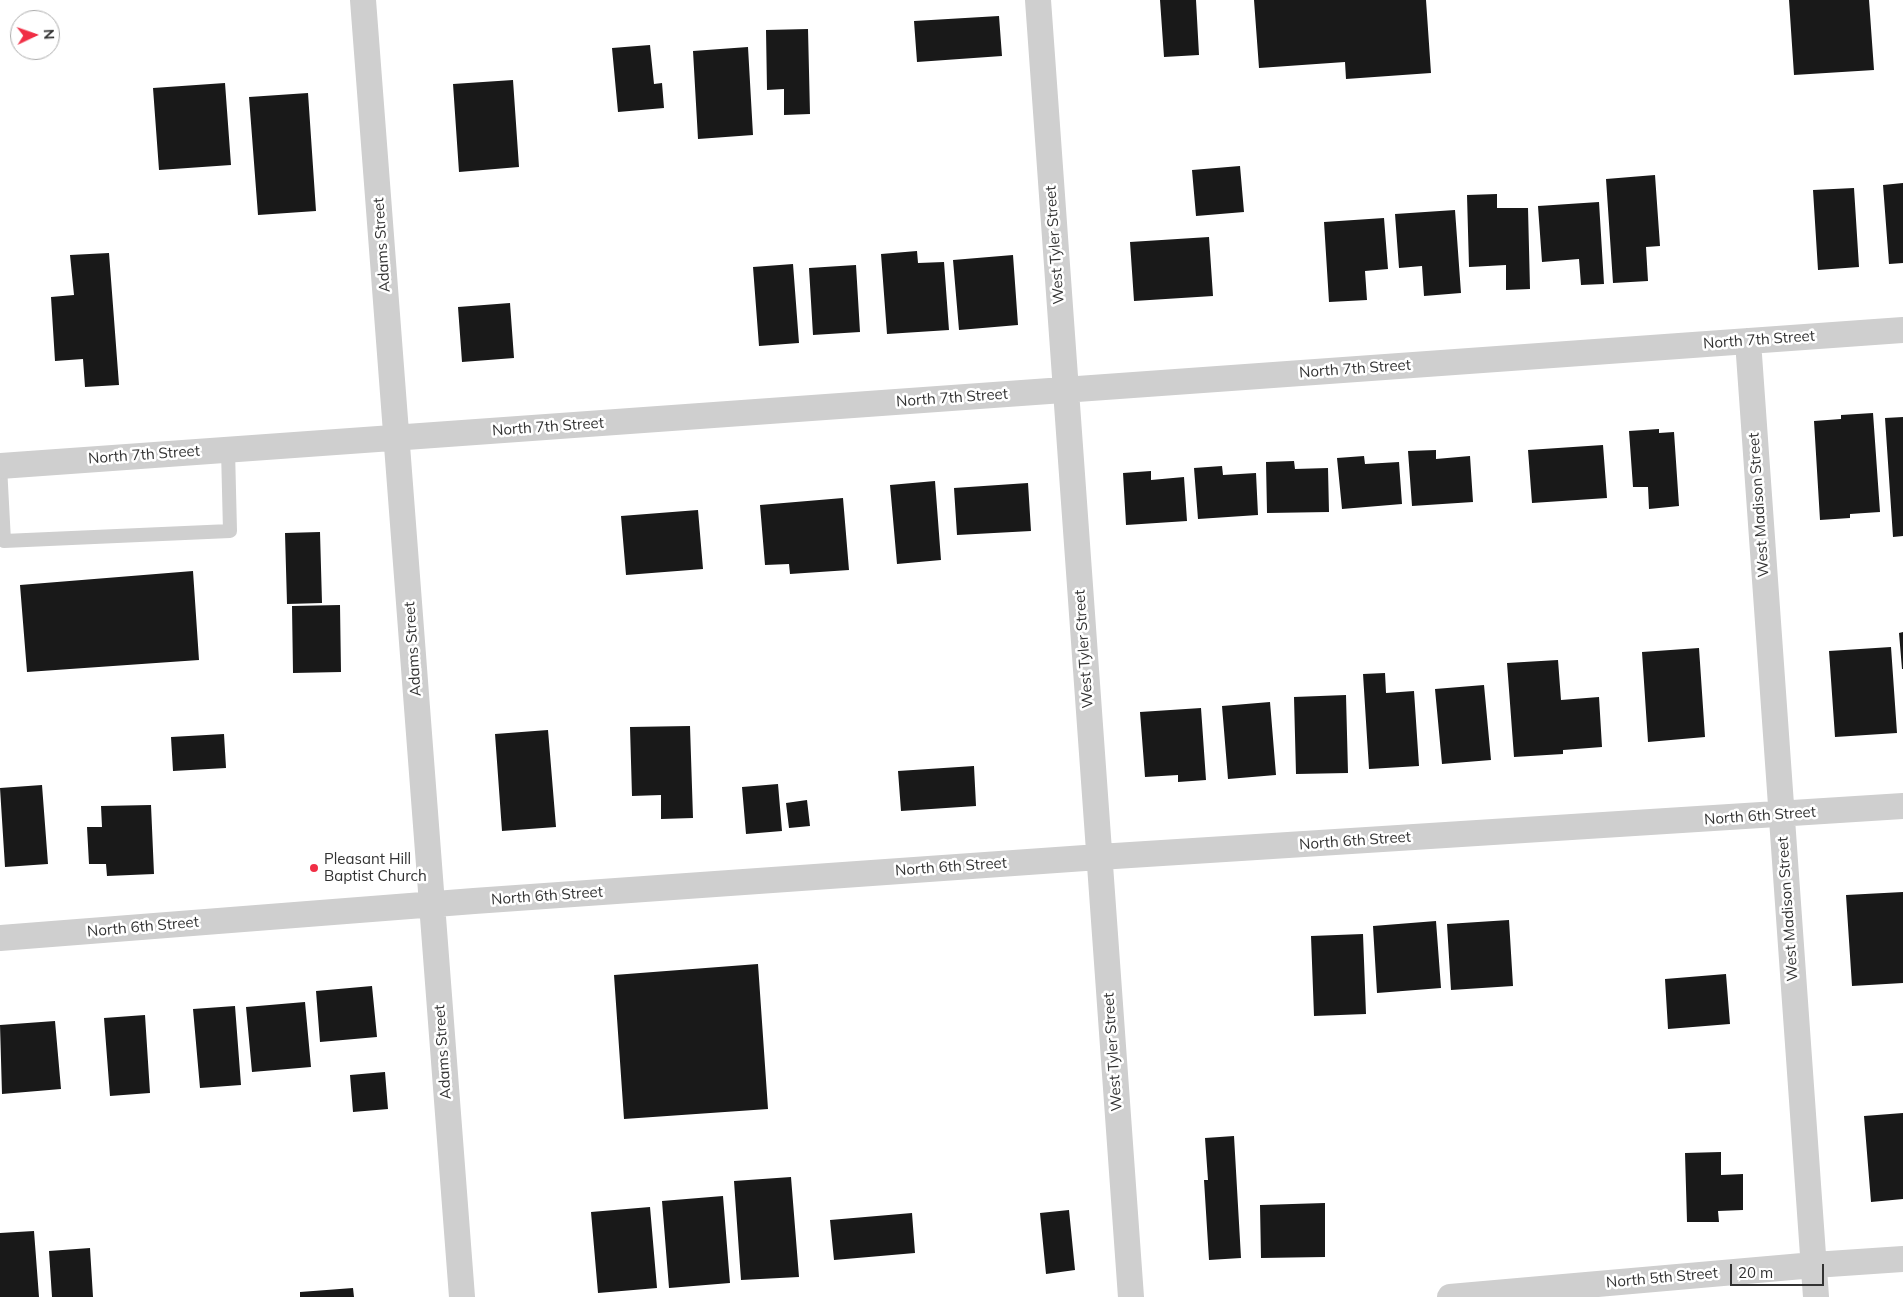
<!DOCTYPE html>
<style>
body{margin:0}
#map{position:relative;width:1903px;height:1297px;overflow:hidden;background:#fff;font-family:Mulish,sans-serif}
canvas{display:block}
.north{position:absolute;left:10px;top:10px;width:50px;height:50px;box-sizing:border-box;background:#fff;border:1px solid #adadad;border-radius:50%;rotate:87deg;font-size:14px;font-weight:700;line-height:20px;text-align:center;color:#323232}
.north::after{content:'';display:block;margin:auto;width:18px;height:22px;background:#f02e45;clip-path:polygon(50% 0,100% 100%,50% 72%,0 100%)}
.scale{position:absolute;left:1730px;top:1264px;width:94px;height:22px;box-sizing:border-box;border:2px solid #323232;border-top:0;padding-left:6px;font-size:15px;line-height:18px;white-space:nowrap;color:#323232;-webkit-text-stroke:4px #fff;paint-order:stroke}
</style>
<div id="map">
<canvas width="1903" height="1297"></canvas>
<div class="north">N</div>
<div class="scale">20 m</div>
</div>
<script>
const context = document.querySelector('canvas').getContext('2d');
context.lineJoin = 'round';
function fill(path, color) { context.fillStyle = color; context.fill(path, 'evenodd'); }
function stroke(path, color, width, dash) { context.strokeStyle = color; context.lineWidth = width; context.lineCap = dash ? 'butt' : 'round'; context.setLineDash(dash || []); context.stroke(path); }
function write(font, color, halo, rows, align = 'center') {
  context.font = font + ' Mulish,sans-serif'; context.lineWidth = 5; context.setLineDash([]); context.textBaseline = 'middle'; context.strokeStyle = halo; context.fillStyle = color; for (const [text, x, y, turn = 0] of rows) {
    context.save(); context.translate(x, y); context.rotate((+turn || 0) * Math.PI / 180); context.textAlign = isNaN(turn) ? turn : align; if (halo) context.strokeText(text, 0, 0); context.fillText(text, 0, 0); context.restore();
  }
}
fill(new Path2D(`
 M1160,0H1196L1199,55L1164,57Z
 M1254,0H1426L1431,73L1346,79L1345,62L1259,68Z
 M1789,0H1869L1874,70L1794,75Z
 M999,16L1002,56L917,62L914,21Z
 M808,29L810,114L784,115V89L767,90L766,30Z
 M650,45L654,84L662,83L664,108L618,112L612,48Z
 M748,47L753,135L698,139L693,51Z
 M513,80L519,167L459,172L453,84Z
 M225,83L231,165L159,170L153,88Z
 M308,93L316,211L258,215L249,97Z
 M1240,166L1244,212L1196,216L1192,170Z
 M1655,175L1660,246L1646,247L1648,281L1613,283L1606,179Z
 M1903,183V263L1889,264L1883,185Z
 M1854,188L1859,267L1818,270L1813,190Z
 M1497,194V208H1528L1530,289L1506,290V265L1469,267L1467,195Z
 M1599,202L1604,284L1581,285L1579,259L1542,262L1538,206Z
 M1455,210L1461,293L1424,296L1422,266L1399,268L1395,214Z
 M1384,218L1388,269L1365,271L1367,300L1329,302L1324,222Z
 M1209,237L1213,296L1134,301L1130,242Z
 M917,251L918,263L944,262L949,330L887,334L881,254Z
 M109,253L119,385L85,387L83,359L55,361L51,297L74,295L70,255Z
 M1013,255L1018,325L959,330L953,260Z
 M793,264L799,343L759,346L753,267Z
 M856,265L860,332L813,335L809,268Z
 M510,303L514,358L462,362L458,307Z
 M1873,413L1880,512L1850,514V518L1820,520L1814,421L1841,419V415Z
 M1903,417V536L1893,537L1885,418Z
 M1659,429V433L1674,432L1679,506L1649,509L1648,487H1633L1629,431Z
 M1603,445L1607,498L1532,503L1528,450Z
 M1436,450V459L1470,456L1473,502L1412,506L1408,451Z
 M1364,456L1365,464L1399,462L1402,504L1342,509L1337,458Z
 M1294,461L1295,469L1328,468L1329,512L1267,513L1266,462Z
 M1222,466L1223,475L1256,473L1258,515L1198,519L1194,468Z
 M1151,471V480L1184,477L1187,521L1126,525L1123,473Z
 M935,481L941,560L897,564L890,485Z
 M1028,483L1031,531L957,535L954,488Z
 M843,498L849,570L790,574L789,564L765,565L760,505Z
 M698,510L703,569L626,575L621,516Z
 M320,532L322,603L287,604L285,533Z
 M193,571L199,660L27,672L20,585Z
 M340,605L341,672L293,673L292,606Z
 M1903,632V669H1902L1899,633Z
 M1891,647L1897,733L1835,737L1829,651Z
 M1699,648L1705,737L1648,742L1642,652Z
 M1558,660L1561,700L1599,697L1602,747L1563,750V754L1514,757L1507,663Z
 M1385,673L1386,693L1414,691L1419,766L1369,769L1363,674Z
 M1484,685L1491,760L1442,764L1435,689Z
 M1346,695L1348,773L1296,774L1294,697Z
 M1270,702L1276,775L1228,779L1222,706Z
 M1201,708L1206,780L1178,782V775L1145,777L1140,712Z
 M690,726L693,818L661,819V795L632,796L630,727Z
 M548,730L556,827L502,831L495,734Z
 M224,734L226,768L173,771L171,737Z
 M974,766L976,806L901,811L898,771Z
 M778,784L782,831L746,834L742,787Z
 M42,785L48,864L5,867L0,788Z
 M807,800L810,826L789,828L786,803Z
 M151,805L154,874L107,876L106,864H89L87,827H102L101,806Z
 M1903,892V983L1852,986L1846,895Z
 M1509,920L1513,986L1451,990L1447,924Z
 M1436,921L1441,988L1377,993L1373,926Z
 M1363,934L1366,1014L1314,1016L1311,936Z
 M758,964L768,1109L624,1119L614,975Z
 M1726,974L1730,1024L1668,1029L1665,979Z
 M372,986L377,1037L320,1042L316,991Z
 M305,1002L311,1067L252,1072L246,1007Z
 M235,1006L241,1085L200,1088L193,1009Z
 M145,1015L150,1093L110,1096L104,1018Z
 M55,1021L61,1089L2,1094L0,1025Z
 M385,1072L388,1109L353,1112L350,1075Z
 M1903,1113V1199L1871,1202L1864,1116Z
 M1234,1136L1241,1258L1209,1260L1204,1180H1208L1205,1138Z
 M1721,1152V1175L1743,1174V1210L1718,1211L1719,1222H1687L1685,1153Z
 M791,1177L799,1277L741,1280L734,1181Z
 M723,1196L730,1283L669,1288L662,1201Z
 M1325,1203V1257L1261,1258L1260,1205Z
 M650,1207L657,1288L598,1293L591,1212Z
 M1069,1210L1075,1270L1046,1274L1040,1213Z
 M912,1213L915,1253L834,1260L830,1220Z
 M34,1231L39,1297H0V1233Z
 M90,1248L93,1297H52L49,1251Z
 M353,1288L354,1297H300V1292Z`), '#191919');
stroke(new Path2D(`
 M0,466L4,541L230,531L228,450`), '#cfcfcf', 14);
stroke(new Path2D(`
 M363,0L462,1297
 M1038,0L1131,1297
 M1748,341L1816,1297
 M0,466L1903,330
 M0,938L474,901L1099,857L1903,806
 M1450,1297L1814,1265L1903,1259`), '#cfcfcf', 26);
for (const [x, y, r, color] of [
 [314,868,5,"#f02e45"]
]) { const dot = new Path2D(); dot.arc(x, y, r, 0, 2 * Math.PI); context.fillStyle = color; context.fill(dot); stroke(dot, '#fff', 2); }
write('15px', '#323232', '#fff', [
 ["Adams Street",382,245,-94],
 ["West Tyler Street",1055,245,-94],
 ["North 7th Street",1759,340,-4],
 ["North 7th Street",1355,369,-4],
 ["North 7th Street",952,398,-4],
 ["North 7th Street",548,427,-4],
 ["North 7th Street",144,455,-4],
 ["West Madison Street",1759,505,-94],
 ["Adams Street",413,649,-94],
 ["West Tyler Street",1084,649,-94],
 ["North 6th Street",1760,816,-4],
 ["North 6th Street",1355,841,-4],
 ["North 6th Street",951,867,-4],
 ["North 6th Street",547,896,-4],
 ["West Madison Street",1788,909,-94],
 ["North 6th Street",143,927,-5],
 ["Adams Street",443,1052,-94],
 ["West Tyler Street",1113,1052,-94],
 ["North 5th Street",1662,1278,-5]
]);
write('15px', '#323232', '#fff', [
 ["Pleasant Hill",324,859],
 ["Baptist Church",324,876]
], 'left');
</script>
